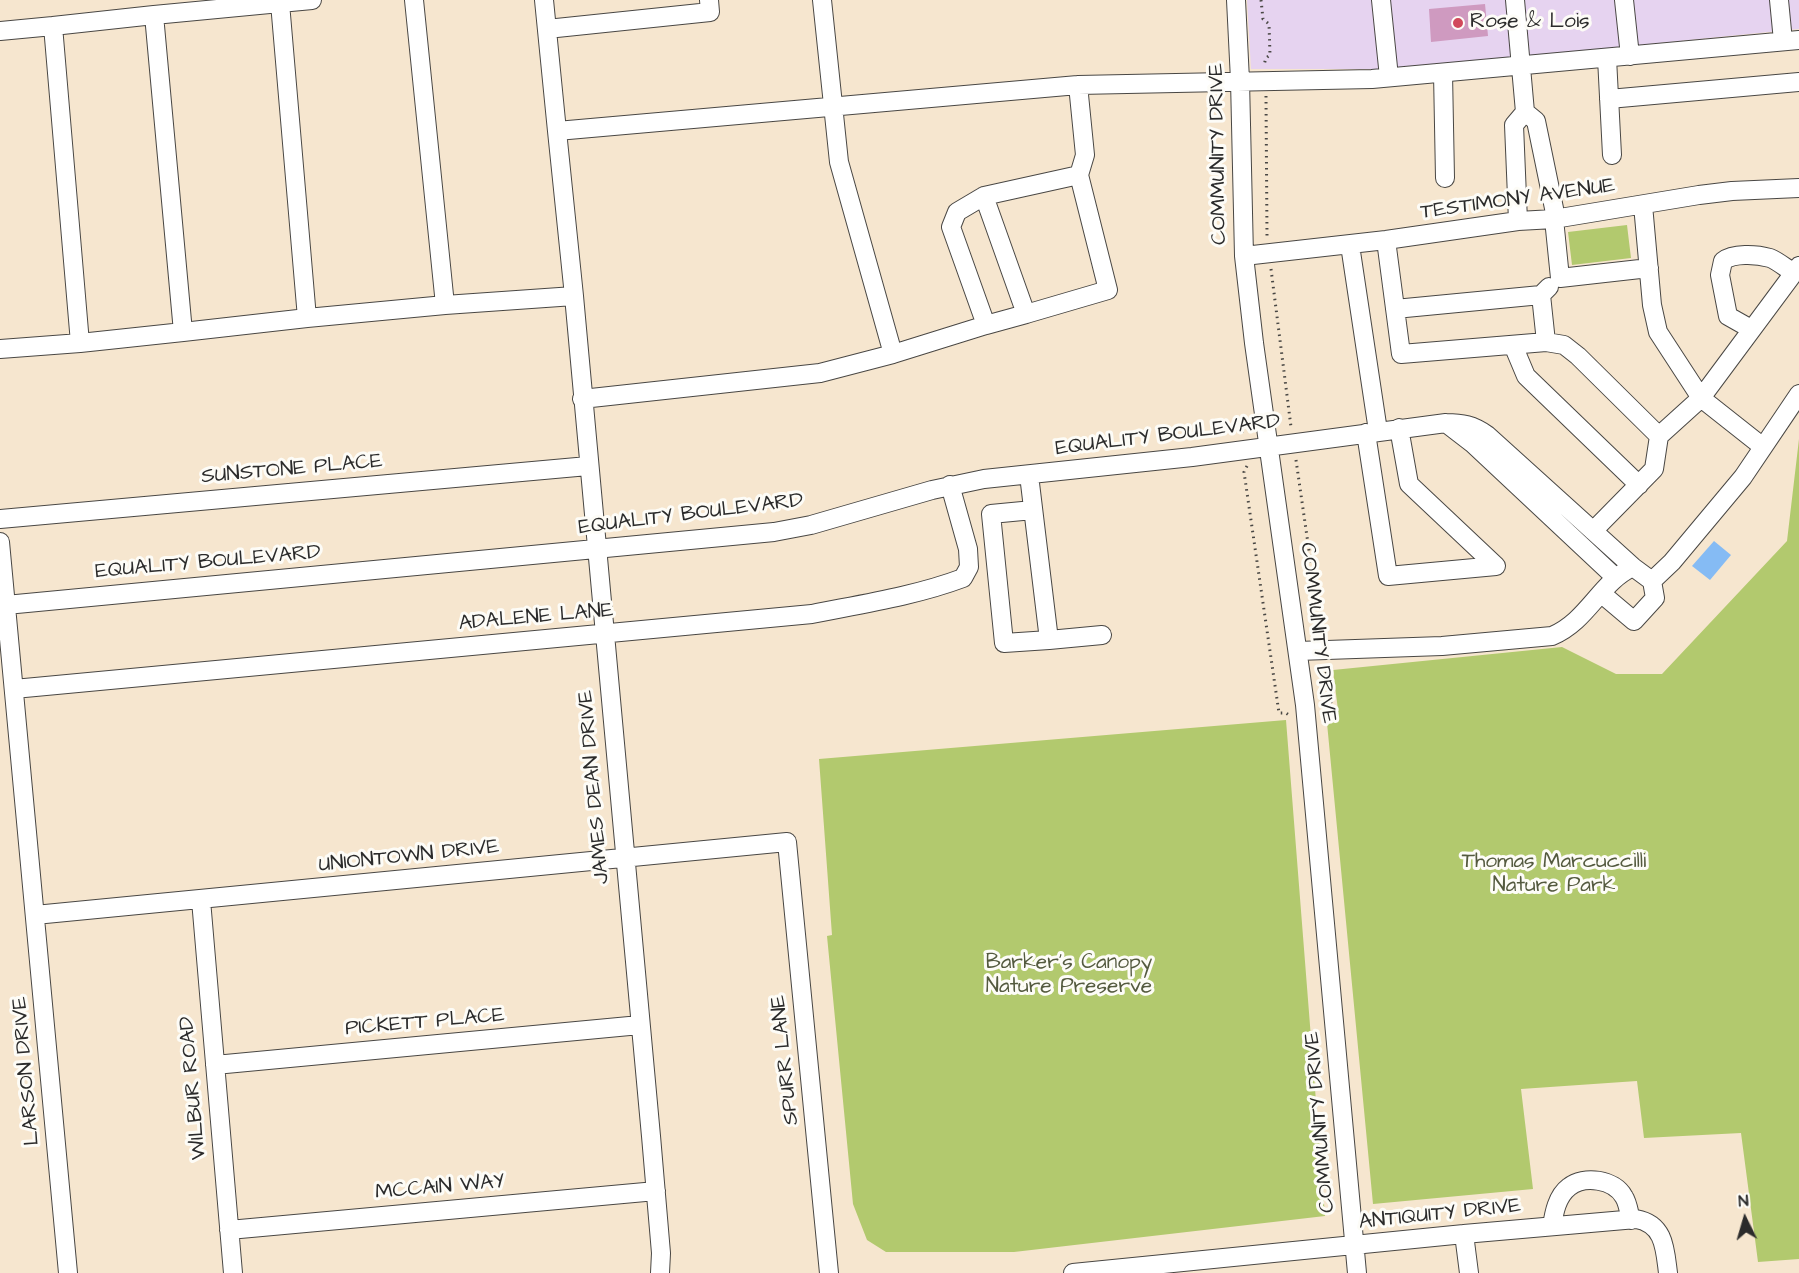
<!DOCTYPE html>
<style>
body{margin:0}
#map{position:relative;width:1799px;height:1273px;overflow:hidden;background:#f6e6cf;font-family:"Architects Daughter",sans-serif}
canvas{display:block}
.north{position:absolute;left:1715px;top:1189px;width:60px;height:60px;-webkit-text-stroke:4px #fdfcf7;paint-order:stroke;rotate:355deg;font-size:16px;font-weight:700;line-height:24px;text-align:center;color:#2b2b2b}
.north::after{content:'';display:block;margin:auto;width:21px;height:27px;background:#2b2b2b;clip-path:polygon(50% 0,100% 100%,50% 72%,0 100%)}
</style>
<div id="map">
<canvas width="1799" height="1273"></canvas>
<div class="north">N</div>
</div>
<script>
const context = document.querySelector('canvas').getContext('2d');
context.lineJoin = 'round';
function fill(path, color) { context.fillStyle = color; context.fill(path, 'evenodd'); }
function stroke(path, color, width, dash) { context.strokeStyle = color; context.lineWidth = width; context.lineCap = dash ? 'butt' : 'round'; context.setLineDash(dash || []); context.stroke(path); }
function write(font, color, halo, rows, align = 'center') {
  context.font = font + ' "Architects Daughter",sans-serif'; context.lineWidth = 6; context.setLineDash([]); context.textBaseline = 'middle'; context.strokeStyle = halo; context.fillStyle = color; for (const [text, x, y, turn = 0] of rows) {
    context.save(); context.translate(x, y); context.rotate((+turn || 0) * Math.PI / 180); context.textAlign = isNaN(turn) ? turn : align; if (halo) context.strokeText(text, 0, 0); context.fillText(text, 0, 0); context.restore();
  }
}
fill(new Path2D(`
 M1247,0H1799V29L1431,66L1376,69H1251Z`), '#e6d3f0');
fill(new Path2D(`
 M1627,225L1631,258L1572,265L1568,232Z
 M1799,439V1259L1758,1262L1741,1133L1644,1138L1637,1081L1521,1089L1533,1189L1373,1204L1327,723L1338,710L1333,670L1562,647L1616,674H1662L1787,541Z
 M1286,720L1325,1216L1014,1252H886L867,1240L853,1204L827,936L832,935L819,759Z`), '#b2c96e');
fill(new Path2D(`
 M1714,541L1731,555L1710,580L1692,566Z`), '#85bbf4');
fill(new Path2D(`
 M1485,4L1488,36L1431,42L1429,9Z`), '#cf9ac0');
const minor = new Path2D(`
 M312,0L280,3L307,318L445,305
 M414,0L445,305L574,296L557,131
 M544,0L557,131L1078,85L1372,79L1799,40
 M1236,0L1240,80L1244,256L1254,343L1305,705L1357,1273
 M1381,0L1389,77
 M1515,0L1525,112L1536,121L1556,218
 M1624,0L1630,56
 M1779,0L1783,41
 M280,3L154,15L183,332L307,318
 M154,15L53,26L80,343L183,332
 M547,29L710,12L709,0
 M0,31L53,26
 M1607,58L1612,155
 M1443,73L1445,178
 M1078,85L1085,155L1079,175
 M1609,99L1799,82
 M984,196L1079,175L1108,290L1026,314
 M1643,205L1652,305L1658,332L1701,398L1763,447
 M1554,219L1560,278L1649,268
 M1518,221L1514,125L1525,112
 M1386,240L1401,354L1546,342L1564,345L1578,356L1659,436L1701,398L1799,266
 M1350,245L1378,431
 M1244,256L1386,240L1518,221L1554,219L1699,195L1732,191L1799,188
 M574,296L651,1136L661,1253L660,1273
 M1395,309L1541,295
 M1751,329L1728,316L1720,275L1723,261C1733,253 1756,254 1770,258C1778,261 1787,269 1794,273
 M1546,342L1541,295L1549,287
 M1513,345L1526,376L1639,485
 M0,349L80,343
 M893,354L986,325L951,227L957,212L984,196L1026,314L986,325
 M582,399L820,373L893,354L839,162L822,0
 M1446,423L1472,443L1616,578
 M1366,433L1388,576L1496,566L1409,484L1399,428
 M1029,475L1049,640L1102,635
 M1033,510L991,514L1004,643L1049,640
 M0,519L588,466
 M1593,531L1654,469L1659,436
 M0,542L68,1273
 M1602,594L1634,621L1655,598L1652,581
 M6,605L774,532L811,525L932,490L984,479L1192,457L1446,423C1462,423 1473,425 1487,435L1633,567L1652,581L1672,562L1743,477L1799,394
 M1298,651L1442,646L1552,636C1588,621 1600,582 1633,567
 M14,689L812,614C862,604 915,596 963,578L969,567L968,549L950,485
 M201,900L233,1273
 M35,915L787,842L829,1273
 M215,1065L640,1025
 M1552,1226C1554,1213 1557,1196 1569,1187C1584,1175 1614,1179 1624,1197C1628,1203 1629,1213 1631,1220
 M229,1230L656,1191
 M1464,1234L1469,1273
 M1073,1273L1464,1234L1636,1219C1665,1224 1665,1250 1668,1273`);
stroke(minor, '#494744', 20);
stroke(new Path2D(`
 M1261,0L1263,19L1269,24L1270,55L1266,58L1264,65
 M1266,96L1267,236
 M1271,269L1291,427
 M1242,433L1241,428L1250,426
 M1296,460L1321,634
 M1247,466L1244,472L1279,713H1286L1289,715
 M1323,712L1331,702L1325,665`), '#494744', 3, [1.5, 4.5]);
stroke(minor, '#fff', 18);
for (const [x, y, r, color] of [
 [1458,23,6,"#d1495b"]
]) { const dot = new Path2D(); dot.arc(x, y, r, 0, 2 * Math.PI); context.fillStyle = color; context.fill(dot); stroke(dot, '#fdfcf7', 2); }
write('21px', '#2b2b2b', '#fdfcf7', [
 ["Rose & Lois",1470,23]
], 'left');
write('21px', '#2b2b2b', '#fdfcf7', [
 ["COMMUNITY DRIVE",1219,154,-91],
 ["TESTIMONY AVENUE",1518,200,-8],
 ["EQUALITY BOULEVARD",1168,436,-7],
 ["SUNSTONE PLACE",292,470,-5],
 ["EQUALITY BOULEVARD",691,515,-7],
 ["EQUALITY BOULEVARD",208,563,-5],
 ["ADALENE LANE",536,618,-5],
 ["COMMUNITY DRIVE",1317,633,83],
 ["JAMES DEAN DRIVE",595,787,-95],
 ["UNIONTOWN DRIVE",409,857,-6],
 ["PICKETT PLACE",425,1023,-5],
 ["SPURR LANE",786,1060,-96],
 ["LARSON DRIVE",27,1071,-95],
 ["WILBUR ROAD",194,1088,-95],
 ["COMMUNITY DRIVE",1321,1122,-95],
 ["MCCAIN WAY",440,1188,-5],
 ["ANTIQUITY DRIVE",1440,1215,-6]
]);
write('21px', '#545a3f', '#fdfcf7', [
 ["Thomas Marcuccilli",1554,863],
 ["Nature Park",1554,887],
 ["Barker's Canopy",1069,964],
 ["Nature Preserve",1069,988]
]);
</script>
